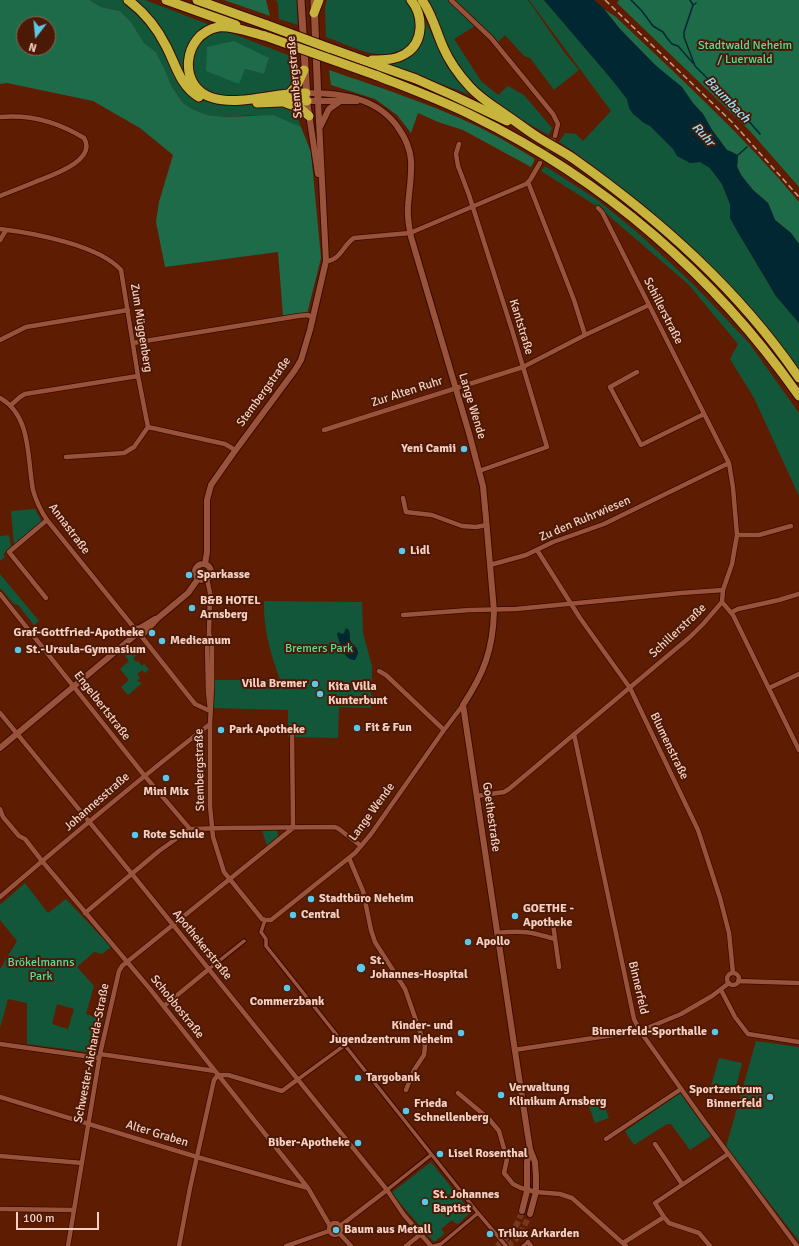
<!DOCTYPE html>
<meta charset="utf-8">
<style>
body{margin:0}
#map{position:relative;width:799px;height:1246px;overflow:hidden;background:#5e1d03;font-family:Signika,sans-serif}
canvas{display:block}
.north{position:absolute;left:16px;top:16px;width:40px;height:40px;box-sizing:border-box;background:#4b1a07;border:1px solid #906251;border-radius:50%;rotate:196deg;font-size:11px;font-weight:700;line-height:16px;text-align:center;color:#f8cfc1}
.north::after{content:'';display:block;margin:auto;width:14px;height:18px;background:#5bc8e7;clip-path:polygon(50% 0,100% 100%,50% 72%,0 100%)}
.scale{position:absolute;left:16px;top:1212px;width:83px;height:18px;box-sizing:border-box;border:2px solid #f8cfc1;border-top:0;padding-left:5px;font-size:12px;line-height:14px;white-space:nowrap;color:#f8cfc1;-webkit-text-stroke:3px #4b1a07;paint-order:stroke}
</style>
<div id="map">
<canvas width="799" height="1246"></canvas>
<div class="north">N</div>
<div class="scale">100 m</div>
</div>
<script>
const context = document.querySelector('canvas').getContext('2d');
context.lineJoin = 'round';
function fill(path, color) { context.fillStyle = color; context.fill(path, 'evenodd'); }
function stroke(path, color, width, dash) { context.strokeStyle = color; context.lineWidth = width; context.lineCap = dash ? 'butt' : 'round'; context.setLineDash(dash || []); context.stroke(path); }
function write(font, color, halo, rows, align = 'center') {
  context.font = font + ' Signika,sans-serif'; context.lineWidth = 4; context.setLineDash([]); context.textBaseline = 'middle'; context.strokeStyle = halo; context.fillStyle = color; for (const [text, x, y, turn = 0] of rows) {
    context.save(); context.translate(x, y); context.rotate((+turn || 0) * Math.PI / 180); context.textAlign = isNaN(turn) ? turn : align; if (halo) context.strokeText(text, 0, 0); context.fillText(text, 0, 0); context.restore();
  }
}
fill(new Path2D(`
 M89,0H145L293,57V76L291,88L295,110L301,127L287,122L253,115L226,117L207,115L192,109L183,103L172,87L164,68L156,52L144,43L131,22L120,11L101,7ZM269,58L264,74L245,69Z
 M276,0H297L298,25L279,19L278,4Z
 M327,0H406C417,9 417,18 416,31C415,40 410,46 403,50C378,63 350,45 326,37L325,7Z
 M428,0H528L564,52L579,70L554,90L530,58L524,56L505,35L497,43L490,35L475,26L454,39L481,81L498,95L508,86L524,95L552,128L549,135C519,119 490,102 467,76C464,72 459,69 457,64C445,47 439,24 431,5Z
 M529,0H544L608,75L690,163L701,162L710,168L722,184L730,204V218L739,234L776,296L799,323V372L706,263L645,206L573,151L559,142L565,133L576,134L583,141L611,111Z
 M421,11L447,67L462,86L476,97L390,65C424,52 420,43 421,11Z
 M545,166L599,201L638,233L694,285L749,343L799,413V496L754,398L730,359L738,344L689,285L601,209L541,171Z
 M35,509L42,522L14,545L11,511Z
 M9,535L11,547L3,554L5,557L0,561V536Z
 M0,574L39,621L34,625L18,605L14,604L0,588Z
 M264,601L362,602L363,633L372,666L371,708L339,707L338,738L288,737V710L213,708V680H280C271,655 263,629 264,601Z
 M130,648L137,655L133,658L136,662L138,661L142,666L144,664L149,669L145,673L142,670L137,674L140,678L137,681L142,683L128,695L121,687L129,680L120,669L129,661L123,653Z
 M262,830H277L278,836L267,846Z
 M25,883L48,913L66,899L111,947L102,954L94,952L77,967L94,986L86,1014L103,1020L95,1053L27,1044V1003L8,999L0,1028V969L17,941L0,920V905ZM57,1004L74,1009L68,1029L52,1024Z
 M756,1041L799,1047V1241L726,1147Z
 M719,1058L742,1063L735,1092L711,1086Z
 M680,1093L711,1136L690,1150L671,1124H667L634,1145L625,1131Z
 M601,1096L609,1118L595,1123L587,1101Z
 M431,1162L471,1212L458,1224L455,1223L452,1220L441,1229L444,1232L443,1235L434,1242L391,1193Z`), '#125739');
fill(new Path2D(`
 M0,0H89L101,7L120,11L131,22L144,43L156,52L164,68L172,87L183,103L192,109L207,115L226,117L273,115L301,127L311,152L321,258L307,314L283,316L278,252L165,267L156,222L159,202L173,155L140,128L93,101L7,83L0,84ZM24,24H48V48H24Z
 M224,0H266L270,16Z
 M619,0H799V187L749,130L617,3Z
 M604,9L616,17C679,77 743,135 799,202V244L791,233L775,220L768,203L753,190L741,175L737,166L738,159L734,153L727,150L712,130L703,114L619,28Z
 M234,41L269,58L264,74L245,69L239,84L206,71L207,47Z
 M329,70C386,90 445,108 498,137C511,144 523,152 535,159L531,167L463,130L438,122L418,113L411,133L397,115L375,99L331,85Z`), '#1d6b49');
fill(new Path2D(`
 M544,0H594L604,9L619,28L654,64L682,87L693,103L703,114L712,130L727,150L738,155L737,167L741,175L753,190L768,203L775,220L791,233L799,244V323L776,296L739,234L730,218V204L722,184L710,168L700,162L690,163L677,156L673,149L650,126L644,123L633,114L629,108L627,99L608,75Z
 M346,628L349,630C350,633 350,637 350,640C353,647 363,648 355,660C343,660 341,644 337,635L338,632L342,634L344,633Z`), '#002732');
stroke(new Path2D(`
 M631,0L642,11L653,26L663,32L667,38L672,44L678,46L693,63
 M690,0L693,5
 M696,3L693,5L684,32V37L695,66L740,111L760,134
 M738,155L747,147`), '#002732', 1.5);
stroke(new Path2D(`
 M540,163L555,136`), '#753820', 4.5, [4.5, 2]);
stroke(new Path2D(`
 M497,1246C511,1234 517,1228 522,1211
 M508,1246L520,1235L530,1214`), '#753820', 6, [6, 3]);
const pedestrian = new Path2D(`
 M265,920L261,932L266,939V946L478,1213L506,1246
 M209,969L244,941
 M297,1080L345,1045
 M387,1190L431,1155
 M434,1246L441,1244L478,1213
 M523,1246L528,1242`);
const minor = new Path2D(`
 M451,0L491,38L553,114L558,124L555,136
 M0,117C31,114 58,122 84,138C98,161 49,176 35,182C23,187 12,191 0,196
 M459,144L456,154L458,166L469,195L512,330L547,447L479,471
 M528,182L574,300L585,335
 M0,229C33,233 99,245 121,270L138,376L148,427L225,444L235,450
 M0,240L6,230
 M326,261C340,261 343,245 354,238L410,233L526,184L530,180L540,163
 M0,340L26,327L128,310
 M133,343L298,316L308,315L313,318
 M637,372L610,387L641,445L704,414
 M0,398C32,416 27,459 33,490C36,501 41,511 47,520L135,629
 M11,405L20,397L25,394L138,376
 M324,430L523,367L585,335L649,305
 M66,457L124,453L134,447L148,427
 M403,498L406,512L432,515L462,526L476,527L487,525
 M737,535H759L791,526
 M537,550L580,618L630,688L698,830L720,898L729,933L733,973
 M490,565L526,555L553,542L604,524L729,463
 M207,579L210,593L209,633L212,645V687L210,724V806L213,837L224,872L262,919L265,920H271L355,853L371,834L444,730L463,705
 M0,594L144,775L190,829
 M46,598L9,552L47,520
 M722,602L733,615L799,750
 M732,612L738,609L779,600L799,594
 M403,615L470,610L516,609L681,593L723,590
 M209,635L207,643L208,692L210,710
 M142,637L195,704L210,711
 M379,671L386,675L444,730
 M769,688L799,674
 M0,713L132,874L387,1190L404,1215L431,1246
 M292,730L293,828
 M574,734L634,1019L640,1031L704,1121L797,1246
 M477,796L504,792L509,789L690,637L704,623L722,602L723,590L732,564L737,535L733,488L729,463L602,212L598,208
 M0,809L3,817L19,836L25,839L42,861L150,989L308,1188L330,1226
 M349,858L363,891L371,930L375,942L405,989L425,1046L424,1055L414,1070L406,1090
 M0,897C69,838 138,780 210,724
 M85,913L159,851L190,829L226,828L335,827L339,829L361,846
 M553,924L559,967
 M497,933C522,930 531,932 555,939
 M727 979a6 6 0 1 1 12 0a6 6 0 1 1-12 0Z
 M738,981L799,983
 M721,990L735,1017L748,1034L799,1042
 M164,1006L209,969
 M0,1044L99,1058
 M514,1050L640,1031L681,1014L712,996L729,983
 M100,1054L215,1071
 M218,1075H228L282,1091L297,1080
 M458,1093L489,1119L499,1131L507,1159L504,1173L513,1184L521,1188L536,1192L560,1194L572,1198L626,1246
 M0,1097L197,1157L308,1188
 M606,1139L681,1089
 M655,1144L682,1184
 M0,1156L82,1163
 M0,1209L74,1210
 M329 1229a6 6 0 1 1 12 0a6 6 0 1 1-12 0Z
 M340,1226L387,1190
 M340,1234L351,1246
 M528,1242L531,1246
 M623,1243L664,1217
 M68,1246L100,1054L119,971L122,966L293,828
 M179,1246L190,1188L214,1080L218,1075
 M286,1246L329,1231
 M406,1246L421,1234
 M710,1246L699,1233L669,1223L664,1217L655,1203L728,1154`);
const tertiary = new Path2D(`
 M306,93C341,93 378,97 399,129C406,139 410,149 411,160C412,176 409,191 408,206C407,217 409,227 411,237L469,433L479,471L483,486L486,518L494,611C493,650 484,673 463,705L523,1104L530,1149L535,1162L536,1176V1192L530,1214
 M320,127L329,109L339,102
 M318,174L307,101H357
 M195 572a8 8 0 1 1 16 0a8 8 0 1 1-16 0Z
 M205,564L207,552V500L211,485L232,455L295,370L301,360L310,330L326,261L318,101
 M144,633L158,618L188,593L198,579
 M133,637L132,632L135,629L140,628L155,619
 M0,748L133,637
 M522,1211L527,1191V1162L530,1149`);
const secondary = new Path2D(`
 M301,0L307,98
 M314,0L318,101`);
const motorway = new Path2D(`
 M128,0C144,12 157,28 166,46C176,65 180,86 199,97
 M166,0L236,25
 M197,0L267,25
 M422,0C432,14 436,31 443,47C449,61 459,75 470,87C480,98 493,106 506,115C515,121 524,128 533,134C546,143 561,150 574,159C660,220 739,290 799,378
 M314,13L319,0
 M265,36C252,33 231,25 218,27C182,34 177,88 213,98C241,106 277,92 306,93
 M329,48L416,79L452,95L507,121
 M372,60C383,60 395,60 405,54C424,43 424,16 411,0
 M375,75C408,88 441,100 473,116C604,180 715,276 799,396
 M289,94L297,85L304,70
 M257,103L307,101
 M286,103L300,108L309,116`);
stroke(pedestrian, '#3a0900', 5.5);
stroke(minor, '#3a0900', 6);
stroke(tertiary, '#3a0900', 8);
stroke(secondary, '#3a0900', 9);
stroke(motorway, '#3a0900', 11);
stroke(pedestrian, '#99533b', 3.5);
stroke(minor, '#99533b', 4.5);
stroke(tertiary, '#99533b', 6);
stroke(secondary, '#99533b', 7);
stroke(motorway, '#c7b43d', 9);
stroke(new Path2D(`
 M605,0L732,122L799,197`), '#ca9a88', 1.5, [6, 3]);
const motorwayBridge = new Path2D(`
 M267,25L329,48
 M268,37L375,75`);
stroke(motorwayBridge, '#3a0900', 11, []);
stroke(motorwayBridge, '#c7b43d', 9);
for (const [x, y, r, color] of [
 [464,449,4,"#5bc8e7"],
 [402,551,4,"#5bc8e7"],
 [189,575,4,"#5bc8e7"],
 [192,608,4,"#5bc8e7"],
 [152,633,4,"#5bc8e7"],
 [162,641,4,"#5bc8e7"],
 [18,650,4,"#5bc8e7"],
 [315,684,4,"#5bc8e7"],
 [320,694,4,"#5bc8e7"],
 [357,728,4,"#5bc8e7"],
 [221,730,4,"#5bc8e7"],
 [166,778,4,"#5bc8e7"],
 [135,835,4,"#5bc8e7"],
 [311,899,4,"#5bc8e7"],
 [293,915,4,"#5bc8e7"],
 [515,916,4,"#5bc8e7"],
 [468,942,4,"#5bc8e7"],
 [361,968,5,"#5bc8e7"],
 [287,988,4,"#5bc8e7"],
 [715,1032,4,"#5bc8e7"],
 [461,1033,4,"#5bc8e7"],
 [358,1078,4,"#5bc8e7"],
 [501,1095,4,"#5bc8e7"],
 [770,1097,4,"#5bc8e7"],
 [406,1111,4,"#5bc8e7"],
 [358,1143,4,"#5bc8e7"],
 [440,1154,4,"#5bc8e7"],
 [425,1202,4,"#5bc8e7"],
 [336,1230,4,"#5bc8e7"],
 [490,1234,4,"#5bc8e7"]
]) { const dot = new Path2D(); dot.arc(x, y, r, 0, 2 * Math.PI); context.fillStyle = color; context.fill(dot); stroke(dot, '#4b1a07', 1.5); }
write('12px', '#58dd9f', '#4b1a07', [
 ["Stadtwald Neheim",745,46],
 ["/ Luerwald",745,60],
 ["Bremers Park",319,649],
 ["Brökelmanns",41,963],
 ["Park",41,977]
]);
write('12px', '#f8cfc1', '#4b1a07', [
 ["Stembergstraße",295,77,-95],
 ["Schillerstraße",663,311,63],
 ["Kantstraße",521,327,73],
 ["Zum Müggenberg",141,328,81],
 ["Stembergstraße",264,392,-54],
 ["Zur Alten Ruhr",407,392,-18],
 ["Lange Wende",472,406,73],
 ["Zu den Ruhrwiesen",585,519,-23],
 ["Annastraße",69,529,53],
 ["Schillerstraße",678,631,-43],
 ["Engelbertstraße",102,706,52],
 ["Blumenstraße",669,746,64],
 ["Stembergstraße",200,770,-91],
 ["Johannesstraße",97,802,-41],
 ["Lange Wende",372,812,-54],
 ["Goethestraße",491,817,82],
 ["Apothekerstraße",202,945,51],
 ["Binnerfeld",638,988,77],
 ["Schobbostraße",177,1007,51],
 ["Schwester-Aicharda-Straße",92,1053,-79],
 ["Alter Graben",157,1134,17]
]);
write('bold 12px', '#f8cfc1', '#4b1a07', [
 ["Yeni Camii",456,449,"right"],
 ["Lidl",410,551],
 ["Sparkasse",197,575],
 ["B&B HOTEL",200,601],
 ["Arnsberg",200,615],
 ["Graf-Gottfried-Apotheke",144,633,"right"],
 ["Medicanum",170,641],
 ["St.-Ursula-Gymnasium",26,650],
 ["Villa Bremer",307,684,"right"],
 ["Kita Villa",328,687],
 ["Kunterbunt",328,701],
 ["Fit & Fun",365,728],
 ["Park Apotheke",229,730],
 ["Mini Mix",166,792,"center"],
 ["Rote Schule",143,835],
 ["Stadtbüro Neheim",319,899],
 ["GOETHE -",523,909],
 ["Apotheke",523,923],
 ["Central",301,915],
 ["Apollo",476,942],
 ["St.",370,961],
 ["Johannes-Hospital",370,975],
 ["Commerzbank",287,1002,"center"],
 ["Kinder- und",453,1026,"right"],
 ["Jugendzentrum Neheim",453,1040,"right"],
 ["Binnerfeld-Sporthalle",707,1032,"right"],
 ["Targobank",366,1078],
 ["Verwaltung",509,1088],
 ["Klinikum Arnsberg",509,1102],
 ["Sportzentrum",762,1090,"right"],
 ["Binnerfeld",762,1104,"right"],
 ["Frieda",414,1104],
 ["Schnellenberg",414,1118],
 ["Biber-Apotheke",350,1143,"right"],
 ["Lisel Rosenthal",448,1154],
 ["St. Johannes",433,1195],
 ["Baptist",433,1209],
 ["Baum aus Metall",344,1230],
 ["Trilux Arkarden",498,1234]
], 'left');
write('italic 13px', '#8fe2fc', '#4b1a07', [
 ["Baumbach",727,100,46],
 ["Ruhr",703,135,48]
]);
</script>
